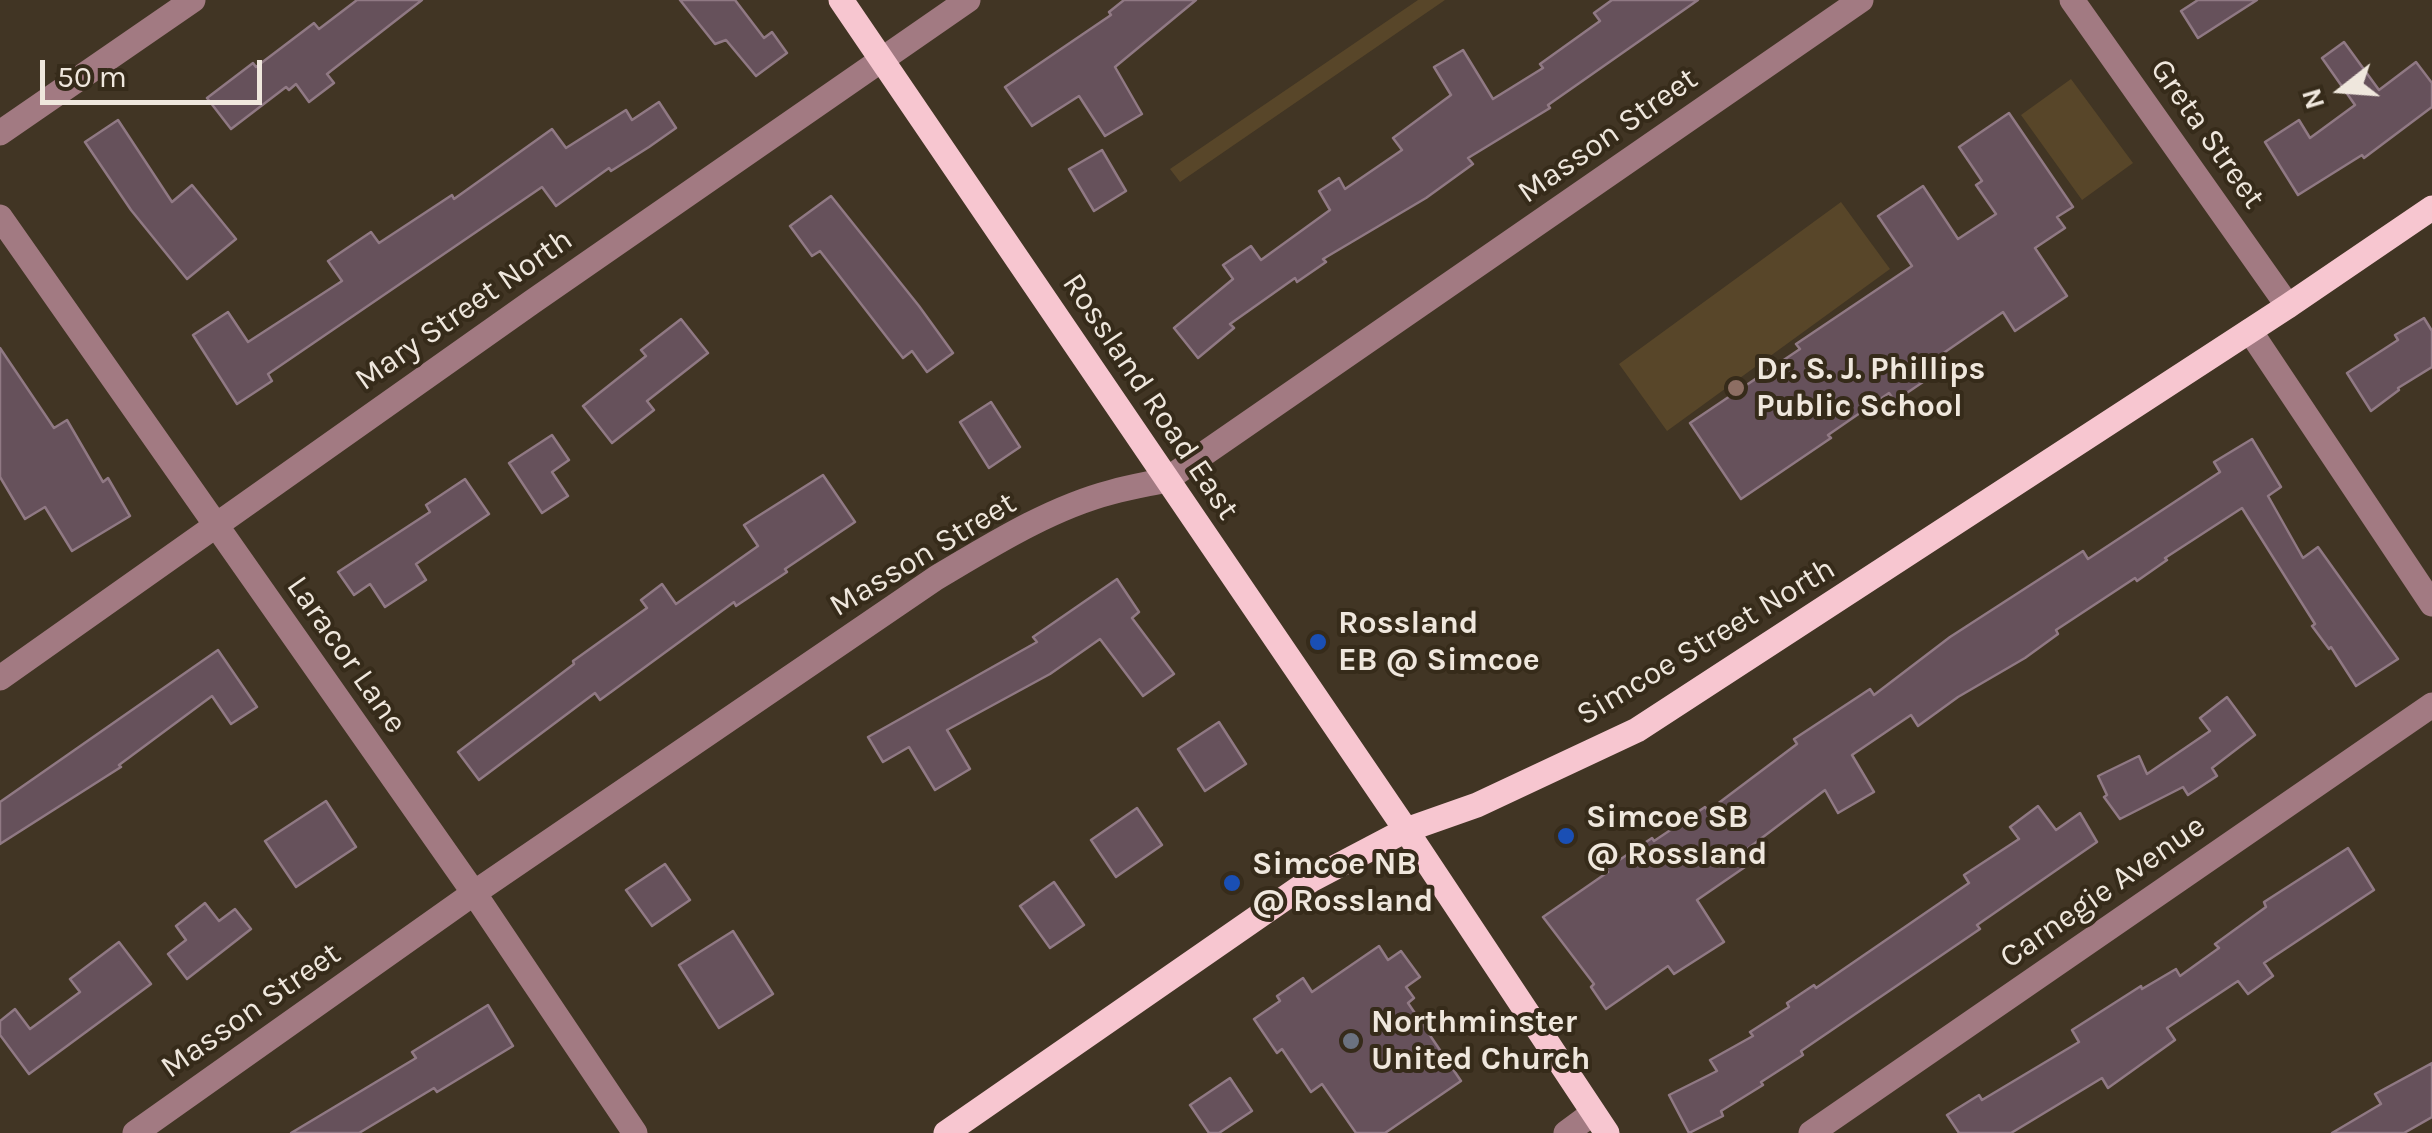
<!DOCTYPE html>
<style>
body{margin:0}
#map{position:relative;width:2432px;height:1133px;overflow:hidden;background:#413524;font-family:Karla,sans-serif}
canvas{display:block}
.north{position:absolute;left:2292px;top:40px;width:100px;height:100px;-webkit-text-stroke:8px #362b1a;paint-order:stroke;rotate:253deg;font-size:28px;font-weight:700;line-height:40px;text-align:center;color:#efe7dd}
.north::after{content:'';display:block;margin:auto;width:35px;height:45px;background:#efe7dd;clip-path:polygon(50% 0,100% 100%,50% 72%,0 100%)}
.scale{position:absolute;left:40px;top:60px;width:222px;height:45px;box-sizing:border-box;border:5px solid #efe7dd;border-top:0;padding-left:12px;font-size:30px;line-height:35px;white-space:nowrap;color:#efe7dd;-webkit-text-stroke:8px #362b1a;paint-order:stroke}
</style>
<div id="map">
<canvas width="2432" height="1133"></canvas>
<div class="north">N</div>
<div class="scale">50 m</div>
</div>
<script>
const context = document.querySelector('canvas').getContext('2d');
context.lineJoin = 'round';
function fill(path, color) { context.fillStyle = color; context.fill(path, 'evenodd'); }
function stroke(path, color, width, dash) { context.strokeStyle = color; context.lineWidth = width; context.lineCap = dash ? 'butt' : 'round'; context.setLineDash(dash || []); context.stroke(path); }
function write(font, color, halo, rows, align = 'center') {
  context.font = font + ' Karla,sans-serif'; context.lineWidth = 8; context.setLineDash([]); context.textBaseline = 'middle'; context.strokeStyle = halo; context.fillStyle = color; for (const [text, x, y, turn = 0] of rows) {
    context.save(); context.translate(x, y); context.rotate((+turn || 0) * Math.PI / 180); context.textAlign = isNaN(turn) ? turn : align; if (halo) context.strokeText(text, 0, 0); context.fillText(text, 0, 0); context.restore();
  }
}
fill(new Path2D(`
 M1418,0H1445L1180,182L1170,169Z
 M2071,79L2133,163L2082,200L2021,115Z
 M1841,202L1890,269L1667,431L1619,364Z`), '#584629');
const building = new Path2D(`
 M357,0H422L327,74L334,83L309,102L296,84L289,90L286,87L231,129L207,98L253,63L256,67L314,23L319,29Z
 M680,0H735L764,38L772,32L787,53L756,76L726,40L715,44Z
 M1124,0H1196L1115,67L1142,114L1105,136L1079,96L1032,126L1005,87L1111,15L1109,12Z
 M1612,0H1698L1548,105L1550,108L1468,158L1473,164L1426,198L1323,259L1326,262L1297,282L1295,278L1230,324L1234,328L1198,358L1174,328L1233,279L1223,265L1251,246L1261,260L1330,210L1319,191L1339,178L1345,189L1402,150L1393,138L1451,95L1434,67L1463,50L1493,99L1543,68L1540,64L1600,21L1594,13Z
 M2198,0H2257L2198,38L2181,11Z
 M2344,42L2379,90L2416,62L2432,83V107L2364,158L2362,155L2298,195L2265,142L2299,120L2310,138L2355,105L2322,58Z
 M659,102L676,128L649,147L611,171L609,168L556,206L542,187L268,374L272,381L237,404L193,335L228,312L248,342L342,281L328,261L371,232L379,243L452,195L454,199L552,129L566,148L626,110L632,120Z
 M2009,113L2073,207L2057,217L2065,228L2035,248L2067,296L2015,331L2003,312L1916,372L1923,382L1895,401L1889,393L1828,435L1831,438L1741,499L1690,423L1800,349L1796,344L1912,266L1878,216L1923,186L1958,239L1996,214L1976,185L1982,181L1959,147Z
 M118,120L172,202L192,185L236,239L187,279L131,210L85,142Z
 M1102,150L1126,191L1094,211L1069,169Z
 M831,196L919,306L953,353L927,372L912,351L903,358L820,251L812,256L790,226Z
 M2424,318L2432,331V367L2398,388L2399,390L2371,411L2347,373L2398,340L2395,335Z
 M681,319L708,353L647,401L654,410L612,443L583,406L646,356L641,350Z
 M0,348L54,428L67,420L103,482L108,478L130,516L72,551L45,507L25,519L0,477Z
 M991,402L1020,447L989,468L960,422Z
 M552,435L569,460L552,472L568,496L542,513L509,463Z
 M2252,439L2281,487L2268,496L2303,558L2318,547L2398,659L2356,686L2331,647L2329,649L2312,626L2315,624L2242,508L2165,558L2167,560L2137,581L2135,578L2056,630L2058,634L2025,658L1958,697L1918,726L1911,715L1852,755L1874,792L1838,813L1825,790L1738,856L1745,867L1697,900L1724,942L1674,974L1668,966L1606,1009L1591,987L1594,984L1543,917L1608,872L1606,869L1652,838L1654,841L1705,807L1708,811L1797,744L1794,739L1870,689L1874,695L1950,637L2083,551L2088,559L2220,472L2214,462Z
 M823,475L855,522L785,569L787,572L736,606L734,602L600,700L595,693L479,780L458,752L574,664L573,661L647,608L641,600L662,584L676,604L758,546L744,525Z
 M465,479L489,514L416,564L426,580L385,607L370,584L354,595L338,572L430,512L426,505Z
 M1117,579L1139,612L1132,618L1174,674L1143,696L1100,639L1050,674L947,730L970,769L935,790L909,747L883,762L868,737L1037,642L1033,637Z
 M218,650L257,707L231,724L212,696L119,765L121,767L0,844V802Z
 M2227,697L2255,735L2212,768L2217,776L2188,795L2183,787L2120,819L2104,797L2107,795L2098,776L2139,756L2147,774L2210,731L2200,718Z
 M1219,722L1246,764L1205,791L1178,749Z
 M326,801L356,847L296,887L265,841Z
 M2038,806L2056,830L2080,813L2097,842L1977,925L1980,929L1801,1051L1803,1055L1761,1082L1763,1085L1721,1111L1723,1116L1689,1133L1669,1095L1717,1071L1710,1060L1753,1036L1750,1032L1789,1007L1787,1003L1814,985L1816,988L1969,883L1964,875L2019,839L2010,827Z
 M1137,808L1162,845L1116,877L1091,840Z
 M2348,848L2374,890L2264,963L2273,976L2248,994L2238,981L2167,1028L2175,1040L2108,1088L2102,1078L2011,1133H1959L1947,1115L1979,1095L1982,1100L2079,1042L2072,1030L2141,986L2142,989L2176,969L2180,976L2219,948L2215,944L2266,907L2264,902Z
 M665,864L690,900L652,926L626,890Z
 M1054,882L1084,925L1050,948L1020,906Z
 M205,903L219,921L235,909L251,929L187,979L168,954L186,940L176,926Z
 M733,931L773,994L719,1028L679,965Z
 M119,942L151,984L29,1074L0,1035V1021L15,1009L30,1029L80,992L70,979Z
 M1379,946L1388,960L1401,951L1420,977L1406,987L1414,998L1408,1003L1461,1081L1385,1133H1356L1322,1084L1311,1092L1282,1049L1277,1053L1254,1019L1280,1001L1277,996L1303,978L1312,992Z
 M488,1005L513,1046L437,1092L434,1088L359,1133H291L416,1058L412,1052Z
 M2432,1063V1117L2404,1133H2332L2381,1104L2375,1094Z
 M1230,1078L1252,1111L1219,1133H1209L1190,1105Z`);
fill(building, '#66515b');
stroke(building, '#907984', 2.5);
stroke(new Path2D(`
 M2072,0L2288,306
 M0,133L193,0
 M0,217L474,893L635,1133
 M2250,331L2432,604
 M0,678L532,302L968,0
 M135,1133L474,893L936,578C990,546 1050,508 1112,492C1130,487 1148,484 1166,480L1861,0
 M1566,1133L1593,1113
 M1811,1133L2432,705`), '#a27a82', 25);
stroke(new Path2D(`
 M841,0L1406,830L1607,1133
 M946,1133L1311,880L1406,830L1477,805L1637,730L2288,306L2432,208`), '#f7c6d0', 25);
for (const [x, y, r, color] of [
 [1736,388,10,"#8d6e63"],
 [1318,642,10,"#1a4fb4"],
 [1566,836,10,"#1a4fb4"],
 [1232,883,10,"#1a4fb4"],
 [1351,1041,10,"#6b7280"]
]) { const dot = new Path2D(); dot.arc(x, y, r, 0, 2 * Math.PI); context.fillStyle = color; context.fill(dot); stroke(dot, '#362b1a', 4); }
write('32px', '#efe7dd', '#362b1a', [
 ["Greta Street",2207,134,55],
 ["Masson Street",1608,136,-35],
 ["Mary Street North",464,310,-35],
 ["Rossland Road East",1150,397,56],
 ["Masson Street",923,555,-31],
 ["Simcoe Street North",1706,642,-31],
 ["Laracor Lane",346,655,55],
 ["Carnegie Avenue",2103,892,-35],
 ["Masson Street",251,1011,-35]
]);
write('bold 32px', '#efe7dd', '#362b1a', [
 ["Dr. S. J. Phillips",1756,370],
 ["Public School",1756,407],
 ["Rossland",1338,624],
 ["EB @ Simcoe",1338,661],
 ["Simcoe SB",1586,818],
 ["@ Rossland",1586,855],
 ["Simcoe NB",1252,865],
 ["@ Rossland",1252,902],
 ["Northminster",1371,1023],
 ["United Church",1371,1060]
], 'left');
</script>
